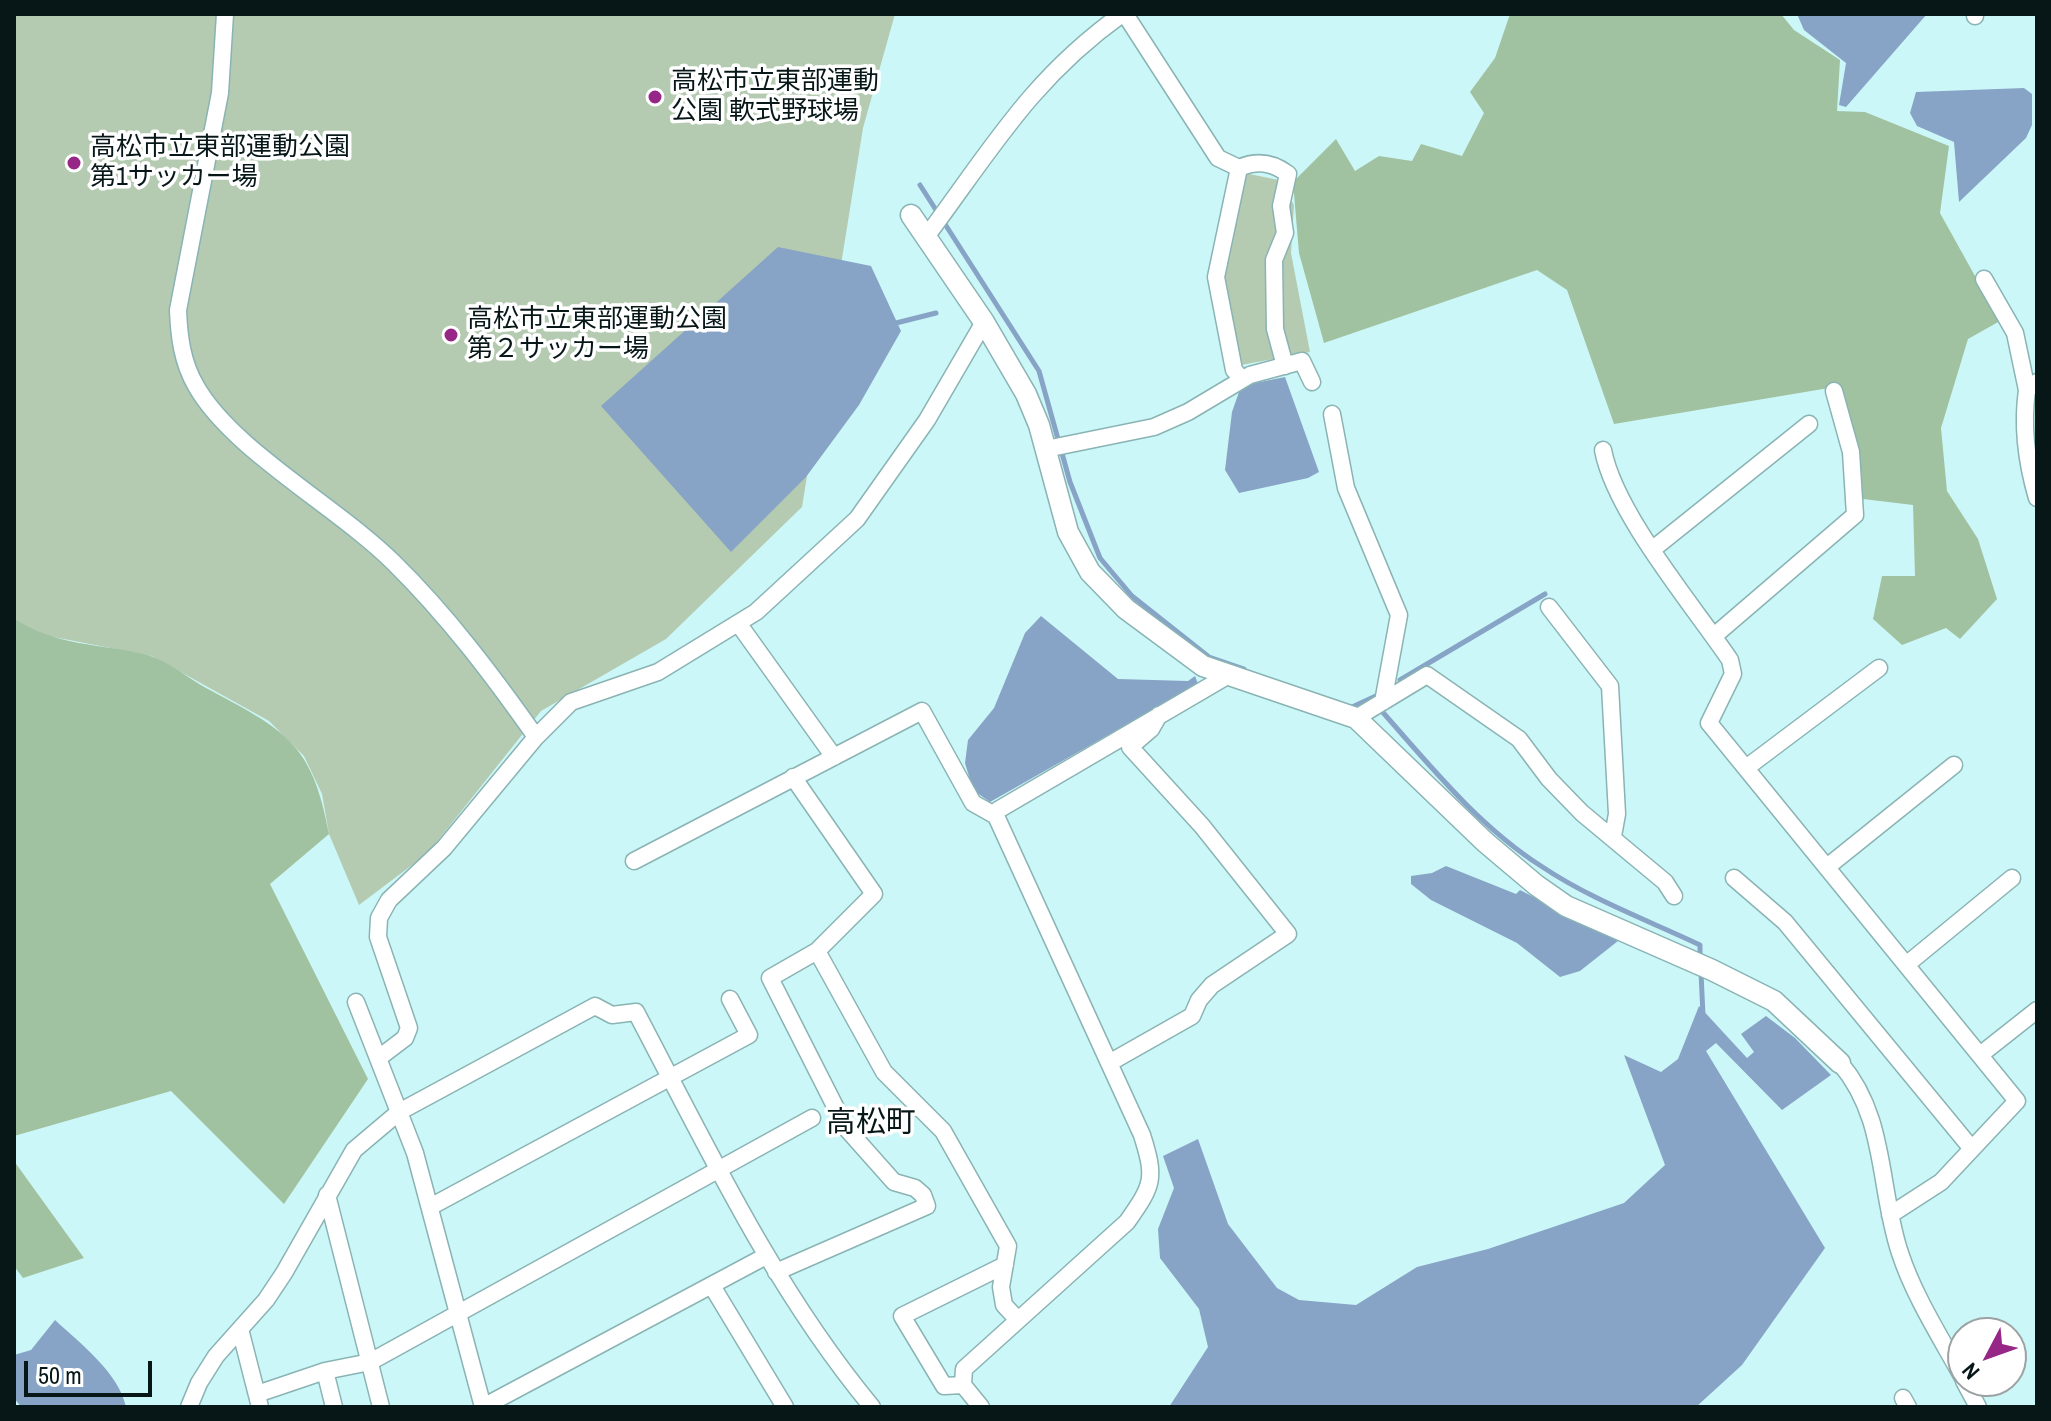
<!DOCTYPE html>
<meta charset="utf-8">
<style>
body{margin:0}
#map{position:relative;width:2051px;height:1421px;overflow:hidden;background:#ccf7f8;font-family:"Archivo Narrow",sans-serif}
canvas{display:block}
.frame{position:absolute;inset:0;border:16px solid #071718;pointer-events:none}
.north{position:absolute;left:1947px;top:1317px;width:80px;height:80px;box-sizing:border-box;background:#fff;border:2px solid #9ca2a3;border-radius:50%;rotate:229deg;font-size:22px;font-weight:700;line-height:32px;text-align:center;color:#071718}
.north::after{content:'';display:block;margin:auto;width:28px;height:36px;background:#962786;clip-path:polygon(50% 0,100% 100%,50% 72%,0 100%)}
.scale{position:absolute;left:24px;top:1361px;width:128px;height:36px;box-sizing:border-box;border:4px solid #071718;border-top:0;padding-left:10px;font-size:24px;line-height:28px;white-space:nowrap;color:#071718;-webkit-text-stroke:6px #fff;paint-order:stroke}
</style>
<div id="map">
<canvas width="2051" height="1421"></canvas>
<div class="frame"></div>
<div class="north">N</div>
<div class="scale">50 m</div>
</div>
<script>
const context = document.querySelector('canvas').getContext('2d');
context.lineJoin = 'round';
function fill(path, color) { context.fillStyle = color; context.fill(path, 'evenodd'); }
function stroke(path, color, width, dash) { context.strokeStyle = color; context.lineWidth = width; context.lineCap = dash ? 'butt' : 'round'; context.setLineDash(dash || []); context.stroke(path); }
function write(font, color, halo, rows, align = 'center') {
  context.font = font + ' "Archivo Narrow","Noto Sans JP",sans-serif'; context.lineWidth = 7; context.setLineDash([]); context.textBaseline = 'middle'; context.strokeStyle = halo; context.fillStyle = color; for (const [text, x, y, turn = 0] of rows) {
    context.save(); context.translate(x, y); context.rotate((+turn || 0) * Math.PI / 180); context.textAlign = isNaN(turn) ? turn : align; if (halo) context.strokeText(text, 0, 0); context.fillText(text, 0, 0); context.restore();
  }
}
fill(new Path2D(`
 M14,14H895L863,128L802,507L666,639L541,711L428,853L359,905L329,834L322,794L304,756L269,721L152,656L38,634L14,618Z
 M1244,173L1279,180L1294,205L1291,253L1310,352L1236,366L1221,280Z`), '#b4cbb2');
fill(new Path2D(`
 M1510,14H1781L1794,30L1840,60L1837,111L1865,112L1949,146L1940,213L2000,321L1968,339L1941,428L1947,491L1978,539L1997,599L1960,639L1946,628L1902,645L1873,619L1882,576H1915L1913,505L1863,499L1858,457L1841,386L1614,424L1567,290L1537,270L1324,343L1299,253L1293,182L1336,139L1355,171L1379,156L1412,161L1421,144L1462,156L1484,113L1470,92L1495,58Z
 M14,618C56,647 100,643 148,655C168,661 188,678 206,688C284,730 312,741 329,834L270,884L368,1079L284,1204L171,1091L14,1136Z
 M14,1161L84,1258L23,1278L14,1266Z`), '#a1c2a0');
fill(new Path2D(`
 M1797,14H1927L1846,107L1839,105L1846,63L1804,30Z
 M2024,88L2032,94V125L2026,138L1959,202L1954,142L1917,126L1910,113L1916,92Z
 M778,247L871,266L901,331L859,405L806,477L731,552L601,406Z
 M1285,377L1319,472L1308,478L1239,493L1225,470L1232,412L1239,392L1250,384Z
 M1041,616L1118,679L1188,681L1195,676L1198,684L990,802L973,790L965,763L968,740L994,708L1025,633Z
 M1446,866L1516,894L1520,890L1618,941L1580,971L1560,977L1517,943L1431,900L1411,884V876L1432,873Z
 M1699,1006L1747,1058L1754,1052L1741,1034L1766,1016L1795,1038L1831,1075L1782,1110L1716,1043L1706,1051L1825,1248L1742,1365L1696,1407H1169L1208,1347L1199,1309L1160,1258L1158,1229L1174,1188L1163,1156L1198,1139L1228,1224L1277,1288L1299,1300L1356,1305L1417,1267L1488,1249L1624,1203L1665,1165L1624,1055L1661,1072L1678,1059Z
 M55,1320C80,1343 119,1373 126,1407H21L14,1398V1355L31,1350Z`), '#87a4c6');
stroke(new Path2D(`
 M920,185L1039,371L1070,482L1100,558L1132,596L1209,657L1244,669
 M892,324L936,313
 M1400,680L1545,594
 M1371,699C1424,758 1474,823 1541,866C1590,899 1647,920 1700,945V959
 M1350,708L1378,695
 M1701,973L1703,1015`), '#87a4c6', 5);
const minor = new Path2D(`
 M225,14L220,93L178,310C179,336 182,362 196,386C232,450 338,507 394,563C447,615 493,676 536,737
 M1125,14L1218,158L1239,168C1257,160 1272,162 1288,174L1281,206L1285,233L1274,260L1275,329L1285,366
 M1975,16V14
 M1239,168L1216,277L1234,370L1242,379
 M926,237C991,150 1031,79 1122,14
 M1984,279L2015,333L2027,390
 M2037,382L2027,390C2022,425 2027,464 2037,498
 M1332,414L1346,488L1399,615L1383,702
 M1046,449L1154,427L1188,412L1250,375L1302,361L1312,382
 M1603,450C1615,513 1692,604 1730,660L1733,674L1709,723L2017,1101L1941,1182L1890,1215
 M1653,549L1809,424
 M1549,607L1610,686L1617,814L1613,836
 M738,623L834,757
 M1714,636L1855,515L1851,452L1834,391
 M1356,718L1427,675L1519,739L1549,779L1582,813L1665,882L1674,896
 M1746,768L1879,668
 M793,777L874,894L817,951L884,1072L943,1131L1008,1246L1001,1287L1004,1305L1018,1320
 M996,816L998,810L1227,676
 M634,861L922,711L973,803L996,816L1142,1135C1156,1179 1153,1185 1127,1222L964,1369L963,1385L981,1407
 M1827,867L1954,765
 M1734,878L1785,922L1972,1149
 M1906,965L2012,878
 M356,1002L415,1153L483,1407L766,1256
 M1980,1055L2037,1010
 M380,1057L405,1038L409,1028L378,937L379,918L389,900L444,848L536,737L571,702L658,672L756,612L857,519L927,420L984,322
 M1109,1063L1192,1016L1199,1000L1212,985L1288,934L1202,826L1130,747L1151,729L1159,715
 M1840,1063C1887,1118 1878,1187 1900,1253C1914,1296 1941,1338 1963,1378
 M327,1195L381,1407
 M430,1207L749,1035L730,999
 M776,1272L927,1206L923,1195L915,1188L894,1182L846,1128L770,978L817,951
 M712,1286L785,1407
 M240,1329L260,1407
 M325,1371L334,1407
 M1964,1381L1978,1407
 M963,1385L944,1386L902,1316L1005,1265
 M257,1394L325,1371L370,1362L812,1118
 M1903,1398L1908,1407
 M189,1407L199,1383L216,1356L266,1300L284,1273L354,1150L399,1112L595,1006L612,1015L636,1012C707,1147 774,1289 872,1407`);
const tertiary = new Path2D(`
 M911,215L984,322L1026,394L1039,425L1068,532L1090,572L1126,609L1203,666L1356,718L1485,842L1536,885L1566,906L1712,970L1774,1001L1840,1063`);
stroke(minor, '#8ab3b4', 19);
stroke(tertiary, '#8ab3b4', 23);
stroke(minor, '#fff', 16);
stroke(tertiary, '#fff', 20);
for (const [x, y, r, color] of [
 [655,97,8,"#962786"],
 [74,163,8,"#962786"],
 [451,335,8,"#962786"]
]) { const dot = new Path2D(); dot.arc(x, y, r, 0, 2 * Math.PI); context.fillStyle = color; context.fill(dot); stroke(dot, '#fff', 3); }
write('26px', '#071718', '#fff', [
 ["高松市立東部運動",671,82],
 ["公園 軟式野球場",671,112],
 ["高松市立東部運動公園",90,148],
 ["第1サッカー場",90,178],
 ["高松市立東部運動公園",467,320],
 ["第２サッカー場",467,350]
], 'left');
write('30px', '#071718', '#fff', [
 ["高松町",871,1124]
]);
</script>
